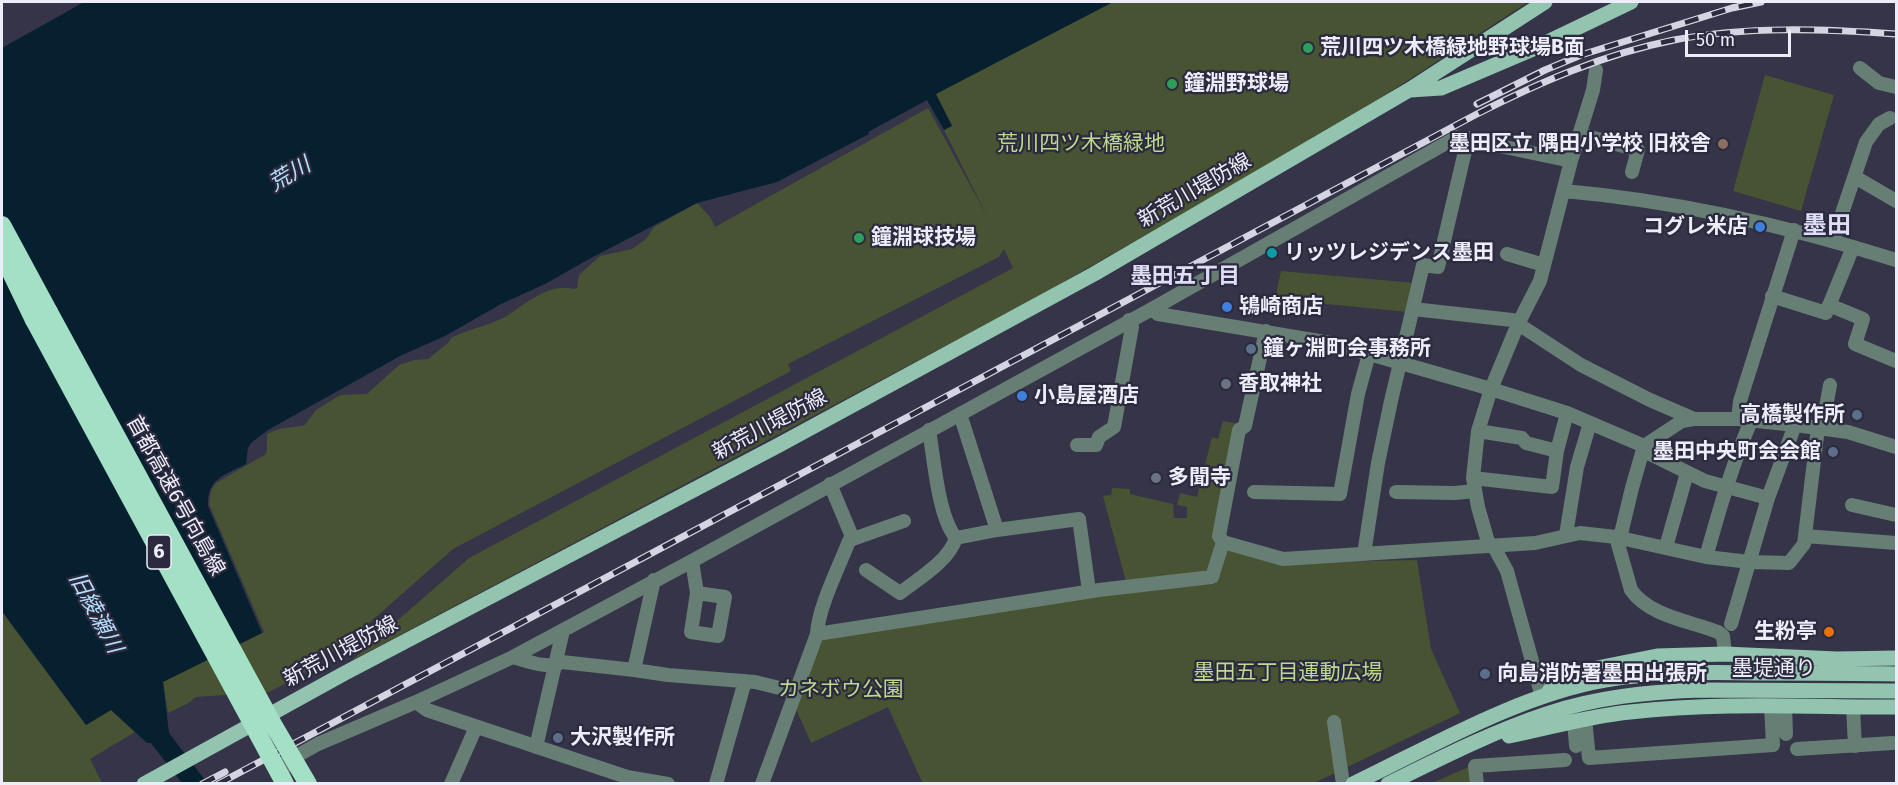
<!DOCTYPE html>
<meta charset="utf-8">
<style>
body{margin:0}
#map{position:relative;width:1898px;height:785px;overflow:hidden;background:#353449;font-family:"Fira Sans",sans-serif}
canvas{display:block}
.frame{position:absolute;inset:0;border:3px solid #ededfa;pointer-events:none}
.scale{position:absolute;left:1685px;top:30px;width:106px;height:27px;box-sizing:border-box;border:3px solid #ededfa;border-top:0;padding-left:8px;font-size:18px;line-height:21px;white-space:nowrap;color:#ededfa;-webkit-text-stroke:4px #2b2a3e;paint-order:stroke}
</style>
<div id="map">
<canvas width="1898" height="785"></canvas>
<div class="frame"></div>
<div class="scale">50 m</div>
</div>
<script>
const context = document.querySelector('canvas').getContext('2d');
context.lineJoin = 'round';
function fill(path, color) { context.fillStyle = color; context.fill(path, 'evenodd'); }
function stroke(path, color, width, dash) { context.strokeStyle = color; context.lineWidth = width; context.lineCap = dash ? 'butt' : 'round'; context.setLineDash(dash || []); context.stroke(path); }
function write(font, color, halo, rows, align = 'center') {
  context.font = font + ' "Fira Sans","Noto Sans JP",sans-serif'; context.lineWidth = 4.5; context.setLineDash([]); context.textBaseline = 'middle'; context.strokeStyle = halo; context.fillStyle = color; for (const [text, x, y, turn = 0] of rows) {
    context.save(); context.translate(x, y); context.rotate((+turn || 0) * Math.PI / 180); context.textAlign = isNaN(turn) ? turn : align; if (halo) context.strokeText(text, 0, 0); context.fillText(text, 0, 0); context.restore();
  }
}
fill(new Path2D(`
 M1113,2H1528L1390,92L1231,186L1030,301L351,661L469,558L1013,268L1004,249L999,257L788,364L791,371L453,549L342,647L310,664L307,668L304,674L269,692L196,697L187,704L168,713L163,681L264,632L209,504L211,490L216,483L266,454L267,449V434C279,427 292,428 305,425L316,410L340,395L367,394L399,365L414,360L428,359L448,343L451,338C468,329 488,326 505,317C524,305 549,282 574,289L577,288L579,275L600,256L632,249L646,239L654,227L697,203L711,218L715,227L928,108L987,216L944,130L952,125L935,94Z
 M1765,75L1834,95L1801,211L1733,191Z
 M1281,271L1415,283L1408,312L1275,299Z
 M1223,421L1239,424L1210,573L1126,582L1103,496L1111,495L1112,488L1130,489V494L1173,504L1174,518H1187V507L1177,505L1180,493L1197,497L1212,437L1218,439Z
 M1227,548L1281,563L1417,560L1431,649L1460,713L1314,783L923,784L888,707L811,743L796,709L821,639L1174,585L1215,584Z
 M2,612L86,725L111,710L135,732L90,759L102,783H2Z
 M1471,766L1472,783L1430,784Z`), '#475332');
fill(new Path2D(`
 M84,2H1113L936,94L952,126L944,130L927,100L868,132L869,134L777,182L697,203L589,259L547,283L501,304L445,336L402,355L268,430L251,443L248,448L246,464C225,475 207,478 208,506L262,633L163,682L169,733L208,784L182,783L151,743H147L111,710L86,725L2,611V48Z`), '#06202f');
stroke(new Path2D(`
 M1860,68L1879,83L1896,87
 M1579,134L1638,150L1632,172
 M1855,177L1896,201
 M1564,191C1678,201 1788,226 1896,260
 M1833,240L1866,142L1879,124L1890,118
 M1507,254L1544,265
 M1772,296L1826,313L1853,247
 M1829,305L1863,319L1855,344L1896,361
 M1152,309L1158,314L1331,343L1491,389L1567,413L1644,446L1682,421L1694,419
 M1413,309L1512,320L1581,365L1650,400L1694,419H1738L1795,425L1848,432L1896,447
 M960,414L997,530
 M1738,419L1740,401L1794,230
 M1822,429L1830,385
 M929,430C934,458 938,517 956,538
 M1478,431L1522,438L1526,443L1557,451
 M1077,445H1096L1099,437L1114,427L1132,327L1129,320
 M1644,446L1650,454L1705,481L1768,498
 M1473,478L1552,487L1557,451L1567,413
 M1254,492L1340,494L1358,394L1369,354
 M1396,492L1455,493L1475,491
 M1852,505L1896,515
 M1566,535L1577,467L1590,423
 M1805,536L1896,543
 M1616,537L1706,557L1750,562L1789,563L1804,544L1818,428
 M956,538L997,530L1079,519L1089,591
 M1620,538L1632,488L1644,446
 M853,539L904,521
 M1223,542L1219,536L1239,430L1245,426L1266,331
 M1666,547L1687,473
 M1364,554L1378,463L1391,401L1423,265L1438,267L1468,138
 M1706,557C1719,511 1732,465 1751,421
 M692,561L697,593L691,632L718,636L725,597L697,593
 M866,570L900,593C918,579 949,561 956,538
 M654,580L634,670L668,675L755,682L796,692
 M1731,624L1768,498L1795,425
 M817,634L1099,590L1212,577L1223,542L1283,559L1535,543L1580,533L1616,537L1631,590C1649,616 1690,621 1718,632L1723,636L1725,654
 M513,657C527,661 549,670 562,662L634,670
 M1542,697L1507,571L1494,547L1488,542L1478,507L1473,478L1478,431L1491,389L1518,324L1540,281L1571,161L1593,90L1596,70
 M416,702L427,710L627,777L668,784
 M1785,706L1786,734
 M1853,707L1855,746
 M1585,719L1589,758L1773,745L1771,706
 M1574,721L1576,746
 M1334,722L1343,784
 M536,747L562,635L561,631
 M1797,749L1893,743
 M286,782L283,774L284,763L318,744L416,702L513,657L692,561L1152,309L1457,137L1571,161
 M451,784L476,727
 M716,784L745,681
 M762,784L817,634C818,608 839,567 849,541L853,539L830,484
 M1477,784L1475,766L1565,760`), '#667e73', 14);
stroke(new Path2D(`
 M1410,90L1441,88L1535,48L1631,2
 M1549,691L1568,677L1587,670L1657,656L1725,654L1837,659L1896,658
 M1509,736C1549,728 1589,716 1630,712C1718,702 1808,707 1896,707
 M144,784L345,673L779,445L1094,274L1409,90L1545,2
 M1353,784C1432,746 1519,695 1605,680C1655,672 1705,672 1755,673C1802,673 1849,673 1896,674
 M1388,784C1439,759 1492,732 1546,714C1596,697 1648,692 1699,690L1896,691`), '#92c4af', 15);
stroke(new Path2D(`
 M2,225L49,312
 M2,254L34,320`), '#a3e0c6', 18);
const rail = new Path2D(`
 M1477,104L1545,70L1581,55L1732,8L1761,2
 M202,784L225,772
 M218,784L1475,115C1538,83 1604,54 1674,40C1747,26 1823,29 1896,34`);
stroke(rail, '#d4d4e2', 7);
stroke(rail, '#2b2a3e', 4.5, [14]);
stroke(new Path2D(`
 M49,312L274,726L308,784
 M34,320L285,784`), '#a3e0c6', 18);
for (const [x, y, r, color] of [
 [1308,48,6,"#2e9e5b"],
 [1172,84,6,"#2e9e5b"],
 [1723,144,6,"#8d6e63"],
 [1760,227,6,"#3f7fe0"],
 [859,238,6,"#2e9e5b"],
 [1272,253,6,"#0f9aa8"],
 [1227,307,6,"#3f7fe0"],
 [1251,349,6,"#5c6f8a"],
 [1226,384,6,"#6b7280"],
 [1022,396,6,"#3f7fe0"],
 [1857,415,6,"#5c6f8a"],
 [1833,452,6,"#5c6f8a"],
 [1156,478,6,"#6b7280"],
 [1829,632,6,"#e8710a"],
 [1485,674,6,"#5c6f8a"],
 [558,738,6,"#5c6f8a"]
]) { const dot = new Path2D(); dot.arc(x, y, r, 0, 2 * Math.PI); context.fillStyle = color; context.fill(dot); stroke(dot, '#2b2a3e', 2); }
for (const [x, y, w] of [
 [159,552,24]
]) { const box = new Path2D(); box.roundRect(x - w / 2, y - 17, w, 34, 4.5); context.fillStyle = '#2b2a3e'; context.fill(box); stroke(box, '#ededfa', 1.5); }
write('bold 20px', '#ededfa', null, [
 ["6",159,552]
]);
write('bold 21px', '#ededfa', '#2b2a3e', [
 ["荒川四ツ木橋緑地野球場B面",1320,48],
 ["鐘淵野球場",1184,84],
 ["墨田区立 隅田小学校 旧校舎",1711,144,"right"],
 ["コグレ米店",1748,227,"right"],
 ["鐘淵球技場",871,238],
 ["リッツレジデンス墨田",1284,253],
 ["鴇崎商店",1239,307],
 ["鐘ヶ淵町会事務所",1263,349],
 ["香取神社",1238,384],
 ["小島屋酒店",1034,396],
 ["高橋製作所",1845,415,"right"],
 ["墨田中央町会会館",1821,452,"right"],
 ["多聞寺",1168,478],
 ["生粉亭",1817,632,"right"],
 ["向島消防署墨田出張所",1497,674],
 ["大沢製作所",570,738]
], 'left');
write('21px', '#bed98f', '#2b2a3e', [
 ["荒川四ツ木橋緑地",1081,144],
 ["墨田五丁目運動広場",1288,673],
 ["カネボウ公園",841,690]
]);
write('21px', '#ededfa', '#2b2a3e', [
 ["新荒川堤防線",1195,191,-30],
 ["新荒川堤防線",770,425,-28],
 ["首都高速6号向島線",175,496,61],
 ["新荒川堤防線",341,652,-28],
 ["墨堤通り",1774,669]
]);
write('italic 22px', '#b3dffc', '#2b2a3e', [
 ["荒川",290,175,-31],
 ["旧綾瀬川",95,613,62]
]);
write('bold 22px', '#dfdef9', '#2b2a3e', [
 ["墨田五丁目",1185,277]
]);
write('bold 24px', '#dfdef9', '#2b2a3e', [
 ["墨田",1827,226]
]);
</script>
